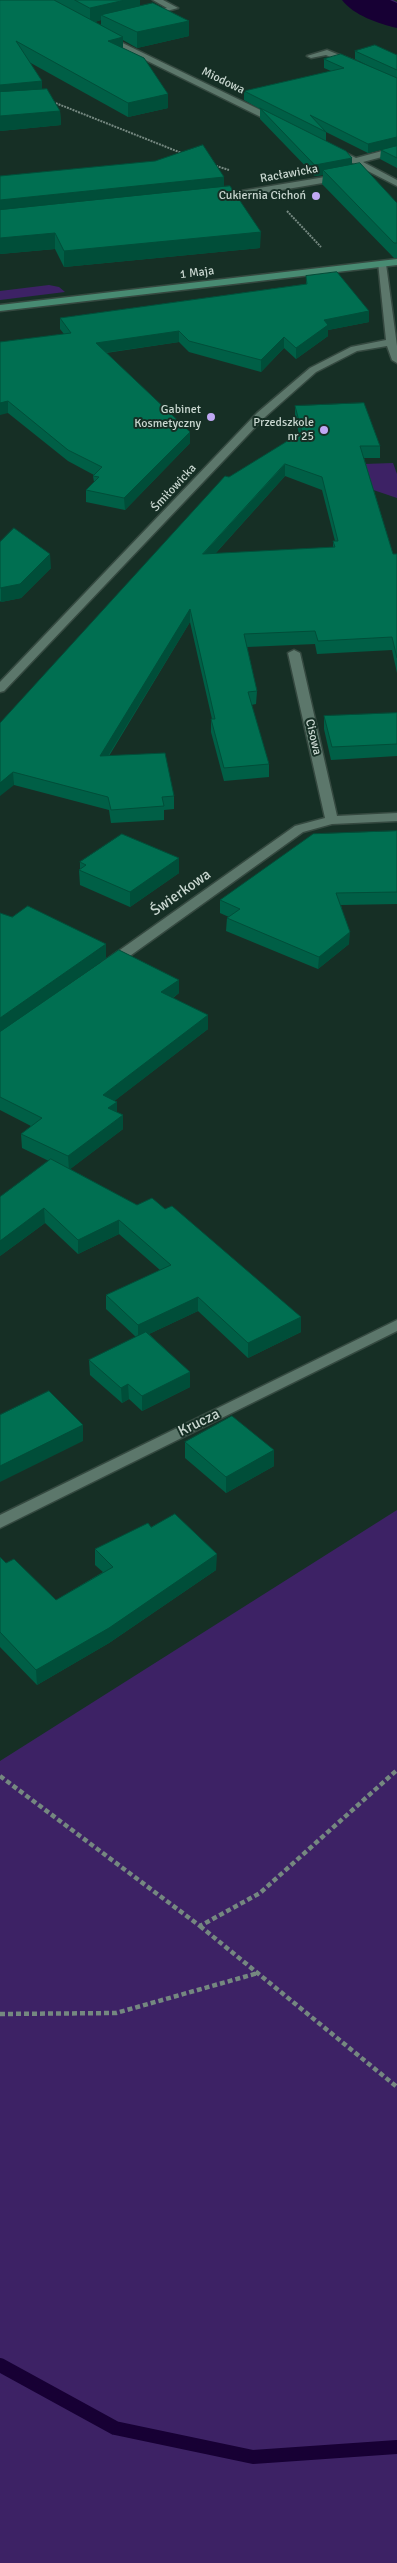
<!DOCTYPE html>
<meta charset="utf-8">
<style>
body{margin:0}
canvas{display:block;background:#162f25}
</style>
<canvas width="397" height="2563"></canvas>
<script>
const context = document.querySelector('canvas').getContext('2d');
context.lineJoin = 'round';
function fill(path, color) { context.fillStyle = color; context.fill(path, 'evenodd'); }
function stroke(path, color, width, dash) { context.strokeStyle = color; context.lineWidth = width; context.lineCap = dash ? 'butt' : 'round'; context.setLineDash(dash || []); context.stroke(path); }
function write(font, color, halo, rows, align = 'center') {
  context.font = font + ' Signika,sans-serif'; context.lineWidth = 4; context.setLineDash([]); context.textBaseline = 'middle'; context.strokeStyle = halo; context.fillStyle = color; for (const [text, x, y, turn = 0] of rows) {
    context.save(); context.translate(x, y); context.rotate((+turn || 0) * Math.PI / 180); context.textAlign = isNaN(turn) ? turn : align; if (halo) context.strokeText(text, 0, 0); context.fillText(text, 0, 0); context.restore();
  }
}
fill(new Path2D(`
 M364,0H393L397,2V15Z
 M49,285L59,287L65,292L0,300V291Z
 M393,463L397,474V498L341,479L335,465Z
 M397,1510V2563H0V1761Z`), '#3d2265');
stroke(new Path2D(`
 M0,2365L115,2428L253,2457L397,2447`), '#170034', 14);
fill(new Path2D(`
 M342,0H390L397,3V28C379,24 353,15 342,0Z`), '#170034');
const minor = new Path2D(`
 M153,0H163L178,8L144,17V13L167,8Z
 M106,35L281,120L282,122L275,124L103,39L102,37Z
 M327,50L357,62L358,64L351,66L326,55L311,58L307,56Z
 M334,147L356,158L397,147V153L363,162L397,180V186L331,152V148Z
 M343,174L346,175V179L217,201L213,198L217,195Z
 M378,262L386,264L397,346V363L392,360L387,346L357,351L316,372L265,417L4,691L0,692V682L257,413L310,368L351,347L386,340Z
 M294,650L300,653L337,816L397,813V821L332,824L303,832L113,968H103L101,965L103,962L295,826L325,818L288,653Z
 M397,1320V1331L0,1528V1515Z`);
const major = new Path2D(`
 M397,259V265L0,311V305Z`);
stroke(minor, '#354940', 3);
stroke(major, '#354940', 3);
stroke(new Path2D(`
 M53,102L184,154
 M213,165L229,170
 M287,211L321,247`), '#758880', 2, [2, 1]);
stroke(new Path2D(`
 M0,1776L200,1926L260,1893L397,1770
 M200,1926L397,2087
 M0,2014L116,2013L258,1973`), '#758880', 4.5, [5, 3]);
fill(minor, '#5c776b');
fill(major, '#488b72');
fill(new Path2D(`
 M0,0H140V6L189,21V36L137,48L123,40V48L168,108L128,117L29,62L42,89L60,111L61,125L0,131ZM101,20V26L95,22Z
 M355,51L397,55V168L380,159L381,150L390,147L368,153L326,132V141L397,203V258H394L322,184L323,175L315,176L260,119V109L244,100V91L331,71L324,68V59L371,67L355,59Z
 M0,176L224,177V186L260,248L64,267L55,249L0,254Z
 M306,276L369,322L328,330V336L296,359L284,348L261,372L189,352L179,342L106,353L190,443L125,510L86,502V490L94,482L93,476L94,475L68,461L8,413L0,342L64,334L60,329V318L306,284Z
 M295,406L380,446V458H364L393,554H397V673L392,650L317,654L315,644L247,647L257,691L256,704L251,705L269,764V777L224,781L211,732V719H212L190,622L109,756L174,796V809L164,810V820L111,823L109,810L14,785L0,723L229,477L299,434L295,417ZM285,476L322,490L335,541H333V547L215,554Z
 M0,542L51,568L21,598L1,602L0,601Z
 M397,713V756L331,760L324,729V716Z
 M397,831V904L341,905L349,944L318,969L226,931L227,918L229,917L220,913V900Z
 M179,858V873L130,907L80,885L79,870L80,869V862Z
 M0,913L106,958L18,1020L179,993L173,998L208,1015V1029L114,1101L117,1102V1112L123,1115V1129L70,1169L137,1205L165,1209L301,1317V1332L248,1358L198,1311L149,1334L190,1372V1387L142,1411L129,1399L122,1403L90,1375L89,1360L136,1337L106,1309V1295L160,1270L119,1234L78,1254L45,1223L0,1256L49,1161L22,1148L21,1134L31,1126L0,1110Z
 M185,1442L274,1466L226,1493L185,1458Z
 M151,1527L216,1570L109,1643L37,1685L0,1647V1557L6,1563L56,1600L103,1572L95,1565V1549Z`), '#005f46');
fill(new Path2D(`
 M125,0H140V11L101,15V20L90,23V8Z
 M189,21V36L137,48V32Z
 M123,37V51L108,41Z
 M42,81V95L0,99V85Z
 M168,94V108L128,117V103Z
 M60,111L61,125L0,131V116Z
 M397,137V146L368,153V144Z
 M352,158V169L323,170V175L315,176V165Z
 M224,177V193L0,216V200Z
 M261,232L260,248L64,267V251Z
 M55,233V249L0,254V238Z
 M369,311V322L328,330V336L296,359V348L324,320Z
 M179,331V342L96,354V343Z
 M284,337V348L261,372V360Z
 M8,401V413L0,415V403Z
 M190,432V443L125,510L124,498Z
 M285,464V476L203,567V554Z
 M50,554L51,568L21,598L1,602V588Z
 M190,609V622L100,769V756Z
 M13,772L14,785L0,796V783Z
 M179,858V873L130,907V892Z
 M350,932L349,944L318,969L319,957Z
 M106,944V958L0,1033V1018Z
 M179,980V993L161,1006V992Z
 M208,1015V1029L104,1109L103,1095Z
 M117,1102V1116L108,1108Z
 M123,1115V1129L69,1170L68,1156Z
 M44,1208L45,1223L0,1256V1241Z
 M119,1220V1234L78,1254V1240Z
 M198,1297V1311L138,1339V1325Z
 M301,1317V1332L248,1358V1343Z
 M190,1372V1387L142,1411V1396Z
 M128,1384L129,1399L122,1403L121,1388Z
 M83,1425V1441L0,1482V1466Z
 M274,1450V1466L226,1493V1477Z
 M217,1554L216,1570L109,1643L37,1685L36,1670Z`), '#004e39');
const building = new Path2D(`
 M0,0H54L123,37L108,41L144,58L168,94L128,103L16,41L42,81L0,85Z
 M75,0H125L90,8Z
 M153,3L189,21L137,32L101,15Z
 M375,45L397,55V70L355,51Z
 M341,54L397,78V137L368,144L310,115L326,132L244,91L344,68L324,59Z
 M47,89L60,111L0,116V92Z
 M260,108L346,151L352,158L315,165Z
 M203,145L224,177L0,200V176L155,161Z
 M397,146V158L381,150Z
 M360,163L397,203V243H394L323,170Z
 M230,186L261,232L64,251L55,233L0,238V210Z
 M337,272L369,311L324,320L328,325L296,348L284,337L261,360L189,341L179,331L96,343L190,432L124,498L86,490L99,477L93,476L102,467L68,450L8,401L0,403V342L71,333L60,318L307,284L306,276Z
 M364,403L380,446H360L393,554H397V658L392,637L318,641L315,631L244,634L257,691L248,692L269,764L224,768L211,719H215L190,609L100,756L165,753L174,796L162,797L164,806L111,810L108,797L13,772L0,783V723L225,476L229,477L302,432L295,406ZM285,464L322,477L338,541H333L335,547L203,554Z
 M14,528L50,554L20,584L0,588V542Z
 M397,713V744L332,747L324,716Z
 M397,831V892L336,893L350,932L319,957L227,918L240,909L220,900L313,834Z
 M122,834L179,858L130,892L79,870L86,865L80,862Z
 M28,906L106,944L0,1018V913L12,917Z
 M119,950L179,980L161,992L208,1015L103,1095L117,1102L108,1108L123,1115L68,1156L21,1134L42,1118L0,1097V1032Z
 M51,1159L137,1205L152,1198L165,1209L172,1206L301,1317L248,1343L198,1297L138,1325L106,1295L171,1265L119,1220L78,1240L44,1208L0,1241V1197Z
 M146,1332L190,1372L142,1396L128,1384L121,1388L89,1360Z
 M49,1391L83,1425L0,1466V1415Z
 M232,1416L274,1450L226,1477L185,1442Z
 M175,1514L217,1554L109,1628L36,1670L0,1632V1557L6,1563L14,1559L56,1600L113,1567L95,1549L148,1523L151,1527Z`);
fill(building, '#006f51');
stroke(building, '#004e39', 1);
for (const [x, y, r, color] of [
 [316,196,5,"#c0a8f3"],
 [211,417,5,"#c0a8f3"],
 [324,430,5,"#c0a8f3"]
]) { const dot = new Path2D(); dot.arc(x, y, r, 0, 2 * Math.PI); context.fillStyle = color; context.fill(dot); stroke(dot, '#162f25', 2); }
write('12px', '#c9d7d0', '#162f25', [
 ["Miodowa",223,81,26],
 ["Racławicka",289,174,-10],
 ["1 Maja",197,273,-7],
 ["Śmiłowicka",174,488,-47],
 ["Cisowa",313,737,77]
]);
write('12px', '#c9d7d0', '#162f25', [
 ["Cukiernia Cichoń",306,196],
 ["Gabinet",201,410],
 ["Kosmetyczny",201,424],
 ["Przedszkole",314,423],
 ["nr 25",314,437]
], 'right');
write('15px', '#c9d7d0', '#162f25', [
 ["Świerkowa",181,893,-35],
 ["Krucza",199,1423,-26]
]);
</script>
